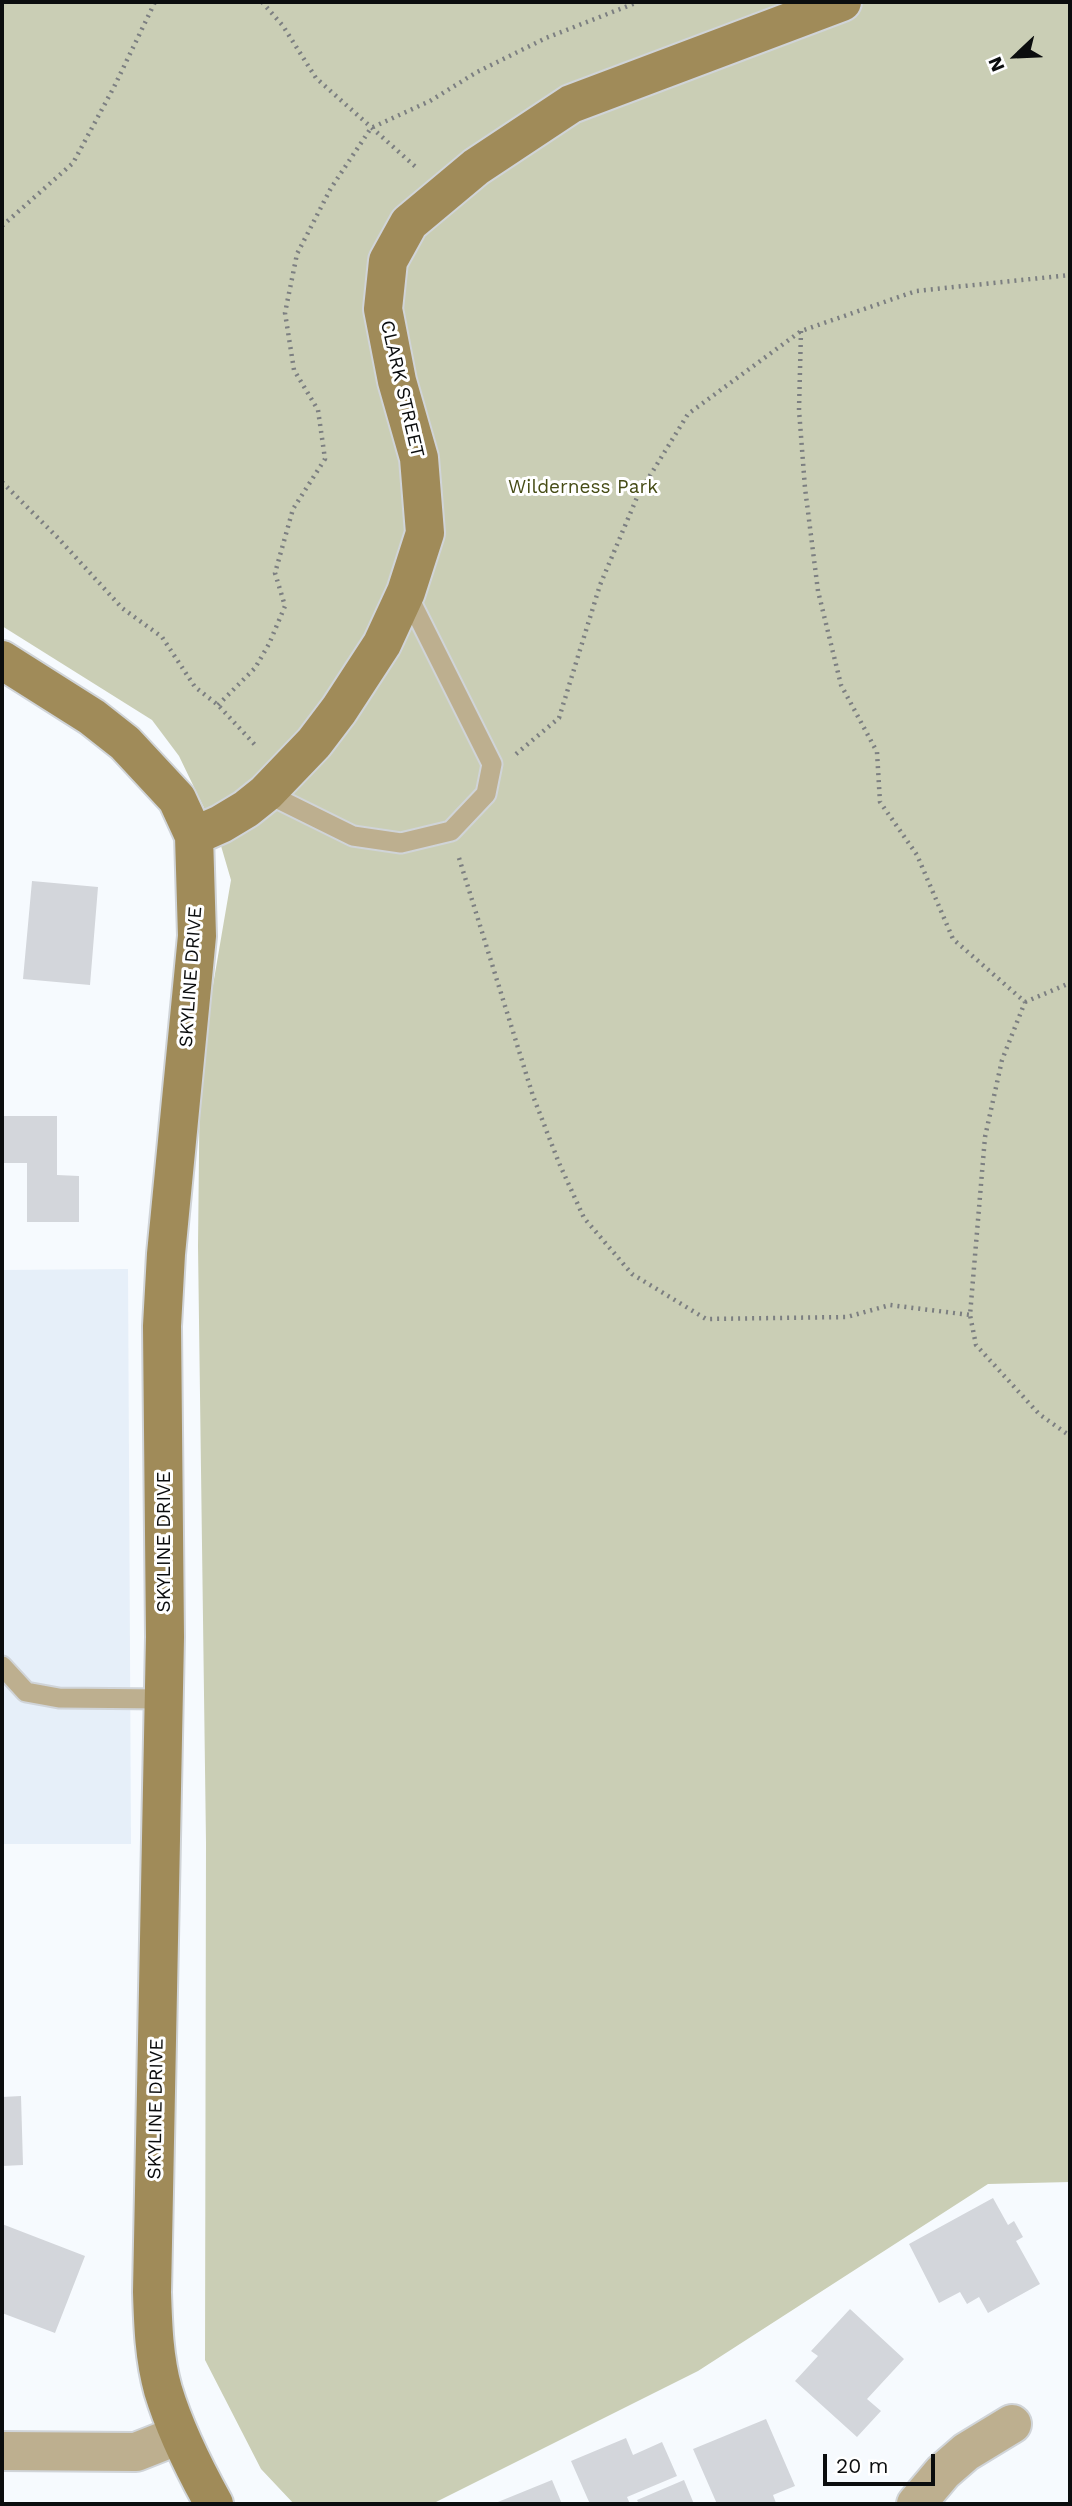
<!DOCTYPE html>
<style>
body{margin:0}
#map{position:relative;width:1072px;height:2506px;overflow:hidden;background:#f6fafe;font-family:"Work Sans",sans-serif}
canvas{display:block}
.frame{position:absolute;inset:0;border:4px solid #0b0d0e;pointer-events:none}
.north{position:absolute;left:981px;top:21px;width:70px;height:70px;-webkit-text-stroke:5px #fff;paint-order:stroke;rotate:247deg;font-size:19px;font-weight:700;line-height:28px;text-align:center;color:#0b0d0e}
.north::after{content:'';display:block;margin:auto;width:24px;height:32px;background:#0b0d0e;clip-path:polygon(50% 0,100% 100%,50% 72%,0 100%)}
.scale{position:absolute;left:823px;top:2454px;width:112px;height:32px;box-sizing:border-box;border:4px solid #0b0d0e;border-top:0;padding-left:9px;font-size:21px;line-height:24px;white-space:nowrap;color:#0b0d0e;-webkit-text-stroke:5px #fff;paint-order:stroke}
</style>
<div id="map">
<canvas width="1072" height="2506"></canvas>
<div class="frame"></div>
<div class="north">N</div>
<div class="scale">20 m</div>
</div>
<script>
const context = document.querySelector('canvas').getContext('2d');
context.lineJoin = 'round';
function fill(path, color) { context.fillStyle = color; context.fill(path, 'evenodd'); }
function stroke(path, color, width, dash) { context.strokeStyle = color; context.lineWidth = width; context.lineCap = dash ? 'butt' : 'round'; context.setLineDash(dash || []); context.stroke(path); }
function write(font, color, halo, rows, align = 'center') {
  context.font = font + ' "Work Sans",sans-serif'; context.lineWidth = 6; context.setLineDash([]); context.textBaseline = 'middle'; context.strokeStyle = halo; context.fillStyle = color; for (const [text, x, y, turn = 0] of rows) {
    context.save(); context.translate(x, y); context.rotate((+turn || 0) * Math.PI / 180); context.textAlign = isNaN(turn) ? turn : align; if (halo) context.strokeText(text, 0, 0); context.fillText(text, 0, 0); context.restore();
  }
}
fill(new Path2D(`
 M128,1269L131,1844H2V1270Z`), '#e6eff9');
fill(new Path2D(`
 M2,2H1070V2182L988,2184L698,2371L432,2504H294L261,2469L205,2360L206,1843L198,1246L200,1061L231,880L219,839L179,756L152,720L2,626Z`), '#caceb5');
fill(new Path2D(`
 M32,881L98,887L90,985L23,979Z
 M2,1116H57V1175L79,1176V1222H27V1163H2Z
 M21,2096L23,2165L2,2166V2097Z
 M993,2198L1008,2225L1014,2221L1023,2237L1016,2241L1040,2284L988,2313L979,2297L967,2304L960,2292L939,2303L909,2244Z
 M2,2224L85,2256L55,2333L2,2313Z
 M850,2309L904,2359L867,2399L881,2411L857,2437L795,2381L818,2356L811,2351Z
 M766,2419L795,2486L773,2495L776,2503L772,2504H717L693,2449Z
 M626,2438L633,2455L662,2442L677,2476L627,2497L630,2504H590L571,2461Z
 M552,2480L562,2504H493Z
 M684,2480L694,2504H639L637,2500Z`), '#d3d6db');
const lane = new Path2D(`
 M266,793L353,836L401,843L451,831L486,794L492,764L406,592
 M2,1666L26,1692L59,1698L163,1699`);
const street = new Path2D(`
 M2,2451L136,2452L179,2435
 M916,2504L943,2472L966,2452L1012,2424`);
const secondary = new Path2D(`
 M2,660L92,717L125,743L177,799L194,836L197,936L166,1254L162,1326L165,1637L152,2292C153,2324 154,2358 163,2390C175,2430 194,2468 214,2504
 M194,836L221,824L246,809L266,793L314,743L339,710L382,644L406,592L425,533L419,458L397,381L383,309L388,261L409,223L476,167L571,104L842,2`);
stroke(lane, '#d0d4d8', 23);
stroke(street, '#d0d4d8', 42);
stroke(secondary, '#d0d4d8', 42);
stroke(new Path2D(`
 M262,2L283,26L316,78L418,169
 M2,226L73,163L114,87L155,2
 M801,331L799,410L805,488L818,591L841,685L877,752L880,802L917,855L953,939L1025,1002L1002,1060L985,1137L970,1315L976,1345L1039,1414L1070,1436
 M2,482L58,538L122,608L162,637L195,687L218,705L257,747
 M218,705L255,668L269,644L285,606L275,573L293,509L325,459L318,410L294,370L285,313L297,254L331,188L371,128L430,101L477,72L546,38L638,2
 M516,754L559,718L600,585L638,495L688,414L801,331L916,291L1070,275
 M459,858L533,1096L559,1163L584,1218L632,1274L706,1319L847,1317L890,1305L970,1315
 M1025,1002L1070,983`), '#7c7f81', 4.5, [2, 5]);
stroke(lane, '#bdaf8f', 19);
stroke(street, '#bdaf8f', 38);
stroke(secondary, '#a08b59', 38);
write('19px', '#0b0d0e', '#fff', [
 ["CLARK STREET",402,389,77],
 ["SKYLINE DRIVE",191,977,-86],
 ["SKYLINE DRIVE",164,1542,-90],
 ["SKYLINE DRIVE",156,2109,-89]
]);
write('19px', '#464c15', '#fff', [
 ["Wilderness Park",583,487]
]);
</script>
